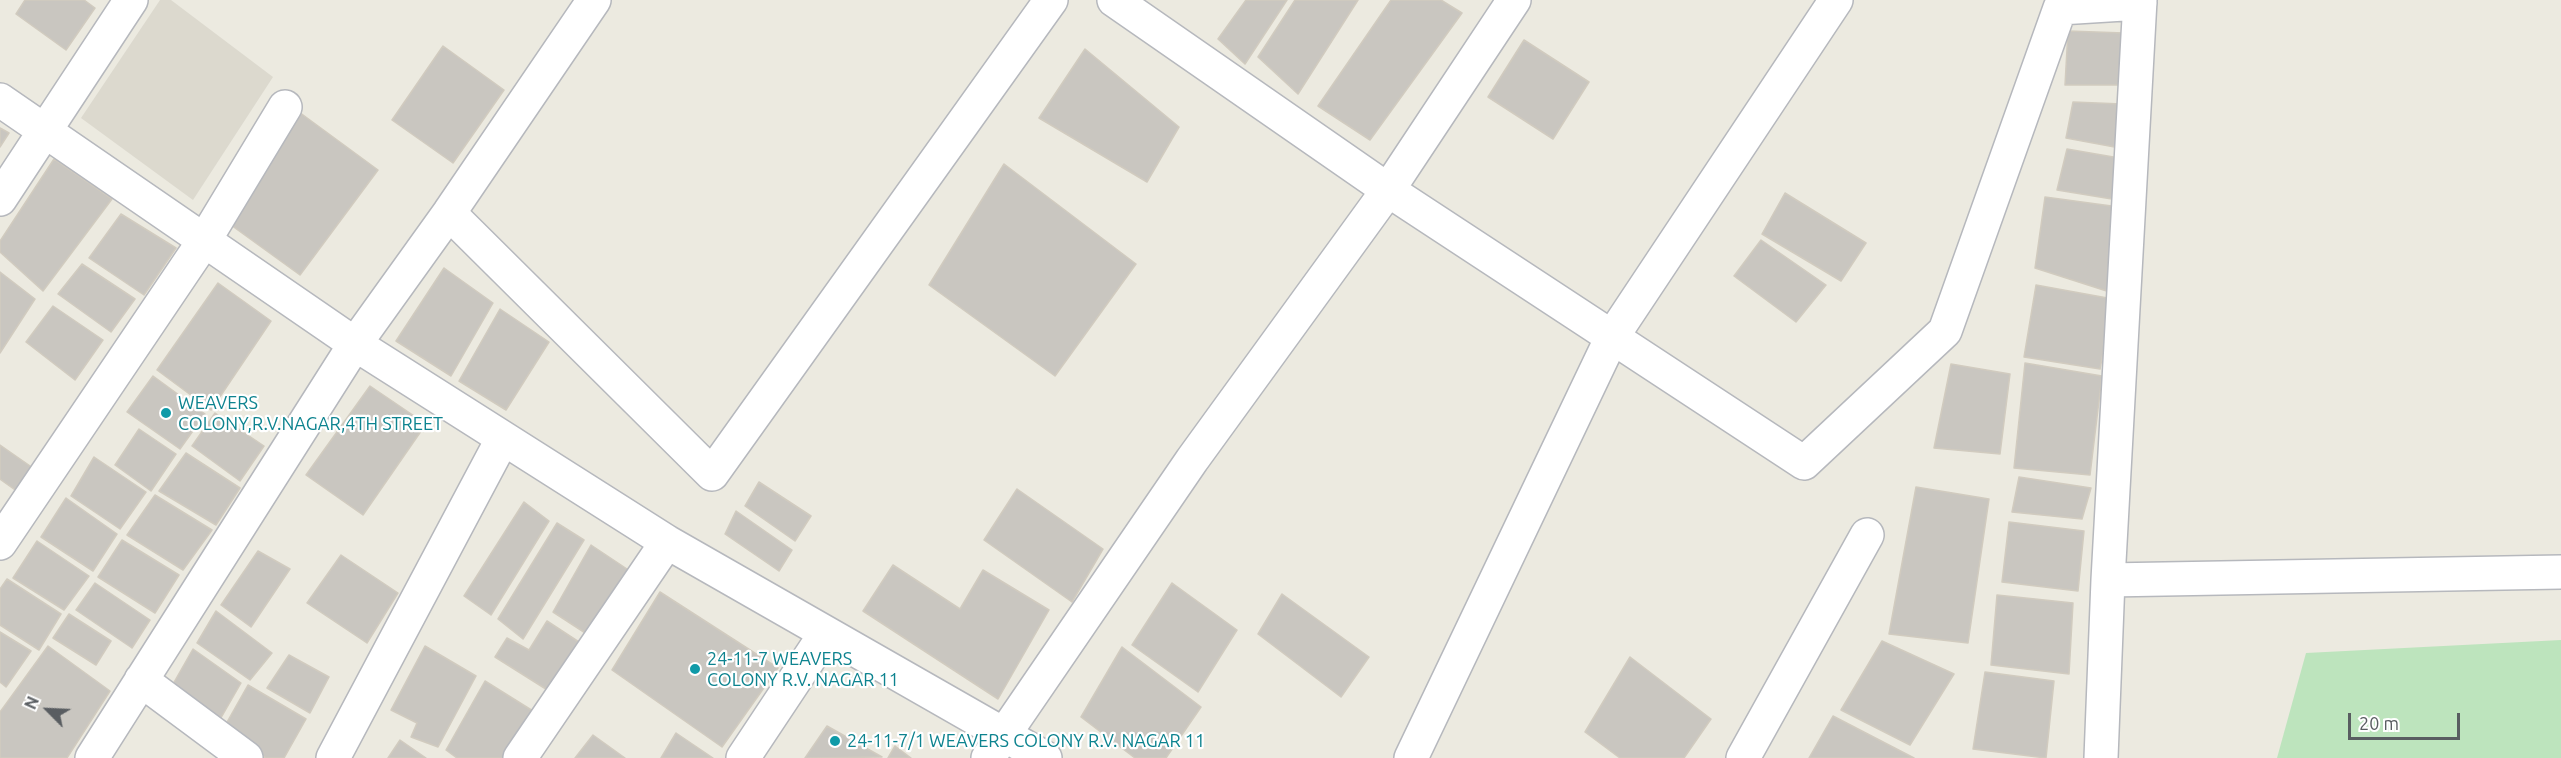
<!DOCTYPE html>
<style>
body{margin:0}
#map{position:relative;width:2561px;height:758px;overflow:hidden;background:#eceae0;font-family:Ubuntu,sans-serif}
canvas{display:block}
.north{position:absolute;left:18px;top:680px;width:60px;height:60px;-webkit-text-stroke:4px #fff;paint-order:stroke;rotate:294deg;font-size:16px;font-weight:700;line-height:24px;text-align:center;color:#595d61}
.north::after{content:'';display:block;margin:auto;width:21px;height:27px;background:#595d61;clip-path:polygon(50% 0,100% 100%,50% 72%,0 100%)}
.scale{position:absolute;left:2348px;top:713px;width:112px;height:27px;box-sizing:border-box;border:3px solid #595d61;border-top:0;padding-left:8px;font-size:18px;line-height:21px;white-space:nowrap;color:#595d61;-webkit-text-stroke:4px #fff;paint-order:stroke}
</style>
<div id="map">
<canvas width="2561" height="758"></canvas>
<div class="north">N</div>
<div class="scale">20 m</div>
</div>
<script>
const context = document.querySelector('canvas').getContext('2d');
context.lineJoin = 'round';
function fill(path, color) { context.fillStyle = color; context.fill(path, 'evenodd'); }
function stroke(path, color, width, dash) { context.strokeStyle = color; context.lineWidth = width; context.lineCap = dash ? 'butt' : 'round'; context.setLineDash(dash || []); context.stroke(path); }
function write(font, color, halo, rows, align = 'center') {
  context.font = font + ' Ubuntu,sans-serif'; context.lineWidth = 4.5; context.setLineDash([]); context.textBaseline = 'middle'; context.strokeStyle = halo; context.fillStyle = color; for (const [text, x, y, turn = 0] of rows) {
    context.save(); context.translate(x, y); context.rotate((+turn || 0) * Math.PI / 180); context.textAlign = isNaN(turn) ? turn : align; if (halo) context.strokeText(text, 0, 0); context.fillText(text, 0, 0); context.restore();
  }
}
fill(new Path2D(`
 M160,0H171L273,77L193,200L81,118Z`), '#dcd9ce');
fill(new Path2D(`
 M2561,640V758H2277L2306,653Z`), '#bde4bd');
const building = new Path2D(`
 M25,0H84L95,8L66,50L16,14Z
 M1246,0H1287L1245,64L1218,39Z
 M1295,0H1358L1298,94L1258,57Z
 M1391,0H1441L1462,13L1370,140L1318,106Z
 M2068,31L2124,33L2125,85H2065Z
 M1524,40L1589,82L1553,139L1488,97Z
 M443,46L504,90L453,163L392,120Z
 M1085,49L1179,127L1147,182L1039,118Z
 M2073,102L2122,104L2120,148L2066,138Z
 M299,112L378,170L300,275L224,220Z
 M0,128L9,133L0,147Z
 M2067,149L2125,159L2118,200L2057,190Z
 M54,159L112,199L43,291L0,252V241Z
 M1004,164L1136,264L1055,376L929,285Z
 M1785,193L1866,243L1841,281L1762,234Z
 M2045,197L2119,207L2116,294L2035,268Z
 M121,214L176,248L144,295L89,258Z
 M1761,240L1826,285L1796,322L1734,276Z
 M82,264L135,299L111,332L58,294Z
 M444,268L493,303L451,376L396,341Z
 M0,272L35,299L0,353Z
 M218,283L271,321L211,410L157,370Z
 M2036,285L2113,299L2100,369L2024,357Z
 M53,306L103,340L75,380L26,342Z
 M500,309L549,342L506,410L459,381Z
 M2025,363L2102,376L2090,475L2014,468Z
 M1951,364L2010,374L2000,454L1934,448Z
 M153,376L205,414L180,449L127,412Z
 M370,386L426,424L363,515L306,475Z
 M215,413L264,446L240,481L192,446Z
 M139,429L176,454L151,491L115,465Z
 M0,445L33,468L18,492L0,479Z
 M186,453L240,488L216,525L159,491Z
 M94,457L146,492L120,529L71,496Z
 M2019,477L2091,488L2082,519L2012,512Z
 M759,482L811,516L795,541L745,506Z
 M1916,487L1989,499L1968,643L1889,634Z
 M1017,489L1103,549L1072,602L984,540Z
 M155,495L212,530L183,570L127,535Z
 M66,498L117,534L93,571L41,537Z
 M524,502L549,521L491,615L464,596Z
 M736,511L792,550L779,571L725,534Z
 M2009,522L2084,531L2078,591L2002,582Z
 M557,523L584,540L523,639L498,619Z
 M122,540L179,575L155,613L98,577Z
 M37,541L89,576L64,610L13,578Z
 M591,545L633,573L593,638L553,612Z
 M258,551L290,569L251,627L221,605Z
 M341,555L398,593L367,643L307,603Z
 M893,565L960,609L983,570L1049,610L998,699L863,611Z
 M7,579L61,614L39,650L0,625V589Z
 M95,583L150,620L132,648L76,610Z
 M1172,583L1237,630L1198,692L1132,645Z
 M660,592L778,668L722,747L612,670Z
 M1282,594L1369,657L1341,697L1258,634Z
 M1997,595L2073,603L2069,674L1991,665Z
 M216,611L272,653L250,680L197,643Z
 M69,614L111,641L96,665L53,638Z
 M547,621L579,642L549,691L495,657L507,638L529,650Z
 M0,632L31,651L6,687L0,682Z
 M1882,641L1954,674L1910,745L1841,710Z
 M48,646L110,691L67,758H0V712Z
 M425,646L476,676L438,747L411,737L417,723L391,710Z
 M1122,647L1201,707L1166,758H1135L1081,717Z
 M193,649L241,683L218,723L169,691Z
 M289,655L329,677L310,713L267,688Z
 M1630,657L1711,719L1684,758H1620L1585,732Z
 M1985,672L2054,681L2046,758L1973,749Z
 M485,681L533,711L504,758H457L446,750Z
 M248,685L306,719L284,758H266L222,731Z
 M1833,716L1914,758H1809Z
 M827,726L882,757L805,758Z
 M676,733L713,758H661Z
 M593,735L625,758H575Z
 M400,740L426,758H388Z
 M895,746L911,758H888Z`);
fill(building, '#c9c6c0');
stroke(building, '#d1cbbf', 1.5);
const minor = new Path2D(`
 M1114,0L1388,190L1804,463L1945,331L2060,8L2140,3
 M0,100L355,344L667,542L1045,758
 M0,199L131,0
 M449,213L712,474L1051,0
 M0,543L204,241L285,107
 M2108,580L2561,572
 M141,680L246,758
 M92,758L355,344L449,213L594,0
 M333,758L503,438
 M520,758L667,542
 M743,758L826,633
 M988,758L1192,460L1388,190L1514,0
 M1411,758L1612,337L1836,0
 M1743,758L1867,535
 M2101,758L2108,580L2140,0`);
stroke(minor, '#b6b8bd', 36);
stroke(minor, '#fff', 33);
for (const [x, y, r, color] of [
 [166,413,6,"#0f9aa8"],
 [695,669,6,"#0f9aa8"],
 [835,741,6,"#0f9aa8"]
]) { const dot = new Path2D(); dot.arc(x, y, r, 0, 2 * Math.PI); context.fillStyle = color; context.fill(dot); stroke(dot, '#fff', 2); }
write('18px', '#0d838f', '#fff', [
 ["WEAVERS",178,403],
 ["COLONY,R.V.NAGAR,4TH STREET",178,424],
 ["24-11-7 WEAVERS",707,659],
 ["COLONY R.V. NAGAR 11",707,680],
 ["24-11-7/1 WEAVERS COLONY R.V. NAGAR 11",847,741]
], 'left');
</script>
